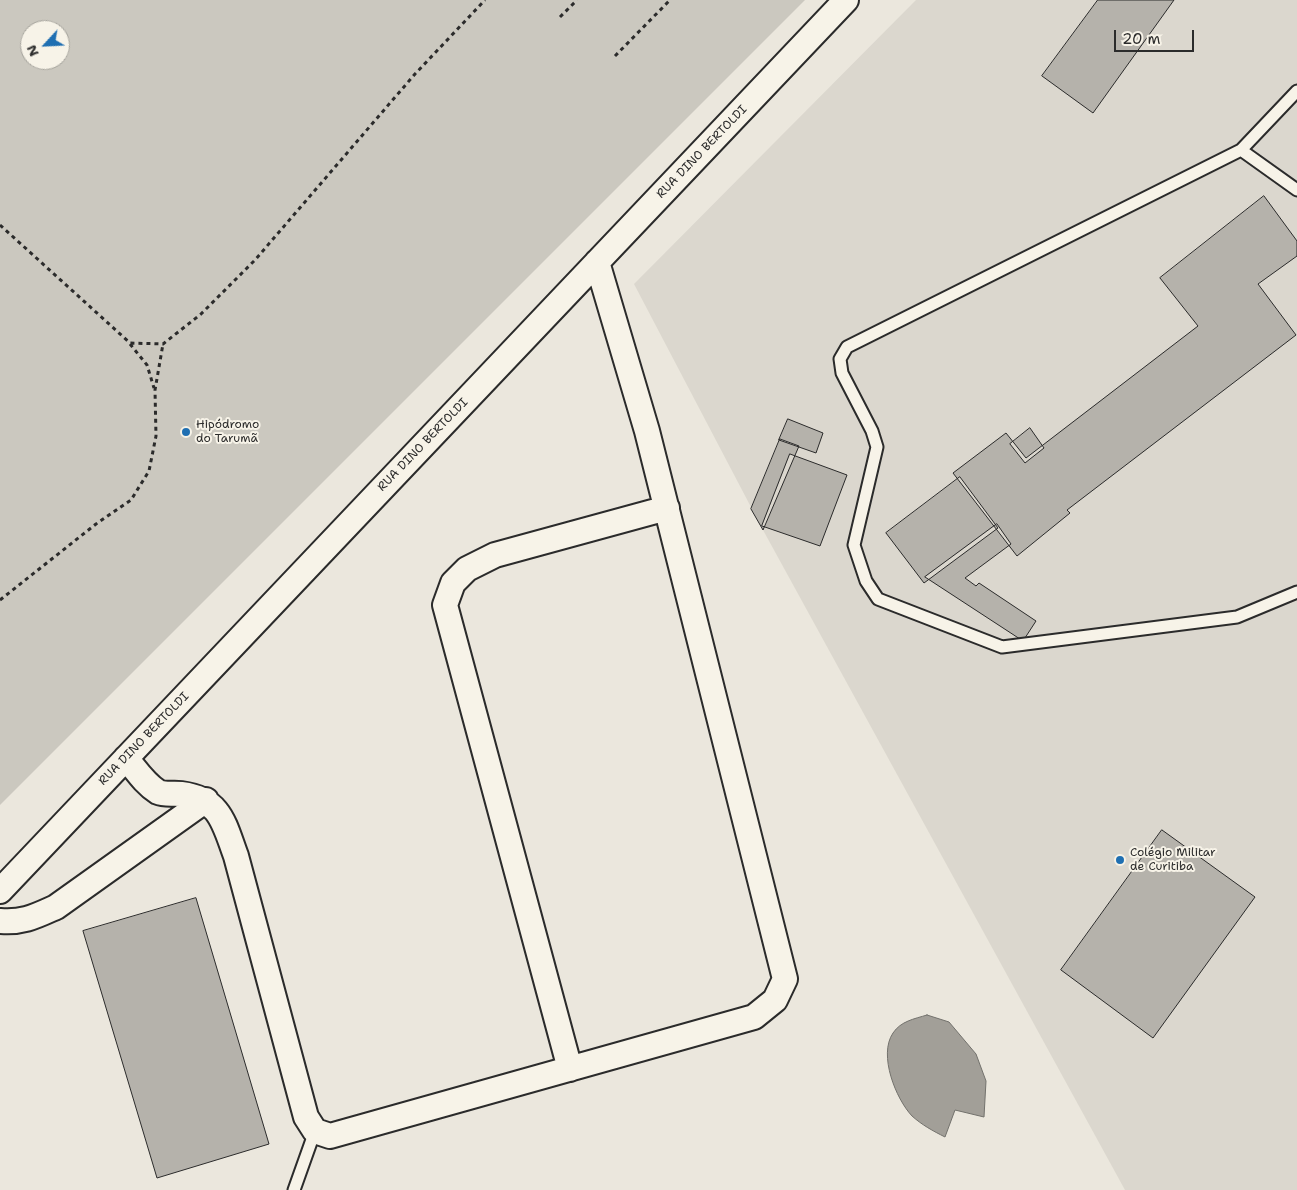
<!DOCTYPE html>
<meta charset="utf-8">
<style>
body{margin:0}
#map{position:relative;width:1297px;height:1190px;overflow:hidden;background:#ebe7dd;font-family:"Shantell Sans",sans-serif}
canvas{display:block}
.north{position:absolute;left:20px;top:20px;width:50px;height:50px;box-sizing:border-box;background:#f7f3e8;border:1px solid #a5a39c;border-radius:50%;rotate:245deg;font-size:14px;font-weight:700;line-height:20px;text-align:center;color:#2b2b2b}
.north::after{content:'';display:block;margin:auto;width:18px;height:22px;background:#1f6fb2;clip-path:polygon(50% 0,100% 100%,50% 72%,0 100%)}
.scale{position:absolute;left:1114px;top:30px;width:80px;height:22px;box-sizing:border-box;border:2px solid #2b2b2b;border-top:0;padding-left:6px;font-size:15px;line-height:18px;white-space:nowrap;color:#2b2b2b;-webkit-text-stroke:4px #f7f3e8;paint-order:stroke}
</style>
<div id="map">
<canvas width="1297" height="1190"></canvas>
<div class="north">N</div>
<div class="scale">20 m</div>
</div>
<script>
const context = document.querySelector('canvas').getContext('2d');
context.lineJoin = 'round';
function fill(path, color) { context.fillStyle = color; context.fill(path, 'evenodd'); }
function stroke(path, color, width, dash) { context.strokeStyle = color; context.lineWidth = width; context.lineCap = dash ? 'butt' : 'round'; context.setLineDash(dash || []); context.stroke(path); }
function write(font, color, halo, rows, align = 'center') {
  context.font = font + ' "Shantell Sans",sans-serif'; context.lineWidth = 4; context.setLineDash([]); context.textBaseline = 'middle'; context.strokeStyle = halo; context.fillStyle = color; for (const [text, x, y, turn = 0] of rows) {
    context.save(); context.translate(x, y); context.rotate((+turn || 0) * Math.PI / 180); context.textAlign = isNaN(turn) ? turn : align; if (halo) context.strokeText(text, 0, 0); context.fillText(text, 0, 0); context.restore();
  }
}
fill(new Path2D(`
 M916,0H1297V1190H1125L763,530L634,284Z`), '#dbd7ce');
fill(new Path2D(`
 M0,0H805L0,805ZM30,30H60V60H30Z`), '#cbc8bf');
const water = new Path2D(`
 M927,1015L949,1022L976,1054L986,1081L984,1117L955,1110L945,1137C933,1131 922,1125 912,1116C896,1099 878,1055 893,1033C901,1021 914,1019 927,1015Z`);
fill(water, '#a29f98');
stroke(water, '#72716c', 1);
const building = new Path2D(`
 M1098,0H1174L1093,113L1042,76Z
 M1264,196L1297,241V256L1258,284L1296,335L1067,510L1070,513L1017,556L953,473L1006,433L1026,458L1198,326L1160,278Z
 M788,419L823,433L816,453L779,440Z
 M1030,428L1044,448L1025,463L1010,444Z
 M780,439L799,446L763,530L751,509Z
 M790,454L847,475L820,546L762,526Z
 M960,477L998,528L924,583L886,533Z
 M997,524L1011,544L965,578L976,586L979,583L1036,621L1023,641L925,577Z
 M1162,830L1255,897L1153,1038L1061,970Z
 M196,898L269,1144L157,1178L83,931Z`);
fill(building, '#b5b2ab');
stroke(building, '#2b2b2b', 1);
const service = new Path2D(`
 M1297,91L1241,150L847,347L840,359L842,373L872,431L877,447L854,545L866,581L878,599L1002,647L1237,617L1297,592
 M1241,150L1297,190
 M294,1190L315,1131`);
const minor = new Path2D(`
 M126,758C136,770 145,784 158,792C165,795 174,793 181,794C221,799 224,824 236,856L306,1117L315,1131L330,1136L754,1017L775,1000L785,979L647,431L597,262
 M0,891L846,0
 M0,921C23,923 36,916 56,907L206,800
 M570,1069L445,605L453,583L467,569L495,555L667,508`);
stroke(service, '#2b2b2b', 15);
stroke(minor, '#2b2b2b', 28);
stroke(new Path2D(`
 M560,17L577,0
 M615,56L670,0
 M0,225L130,343L163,344L201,314L255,260L415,74L485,0
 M130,344L147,365L154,388
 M0,600L96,524L131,500L149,471L156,436L155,390L163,344`), '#2b2b2b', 3, [4, 4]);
stroke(service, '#f7f3e8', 11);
stroke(minor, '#f7f3e8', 24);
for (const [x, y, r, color] of [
 [186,432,5,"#1f6fb2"],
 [1120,860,5,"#1f6fb2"]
]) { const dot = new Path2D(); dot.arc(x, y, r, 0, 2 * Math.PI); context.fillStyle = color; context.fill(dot); stroke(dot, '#f7f3e8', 2); }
write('12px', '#2b2b2b', '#f7f3e8', [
 ["RUA DINO BERTOLDI",702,152,-46],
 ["RUA DINO BERTOLDI",423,445,-46],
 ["RUA DINO BERTOLDI",144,739,-46]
]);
write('12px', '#2b2b2b', '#f7f3e8', [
 ["Hipódromo",196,425],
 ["do Tarumã",196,439],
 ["Colégio Militar",1130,853],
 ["de Curitiba",1130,867]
], 'left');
</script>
